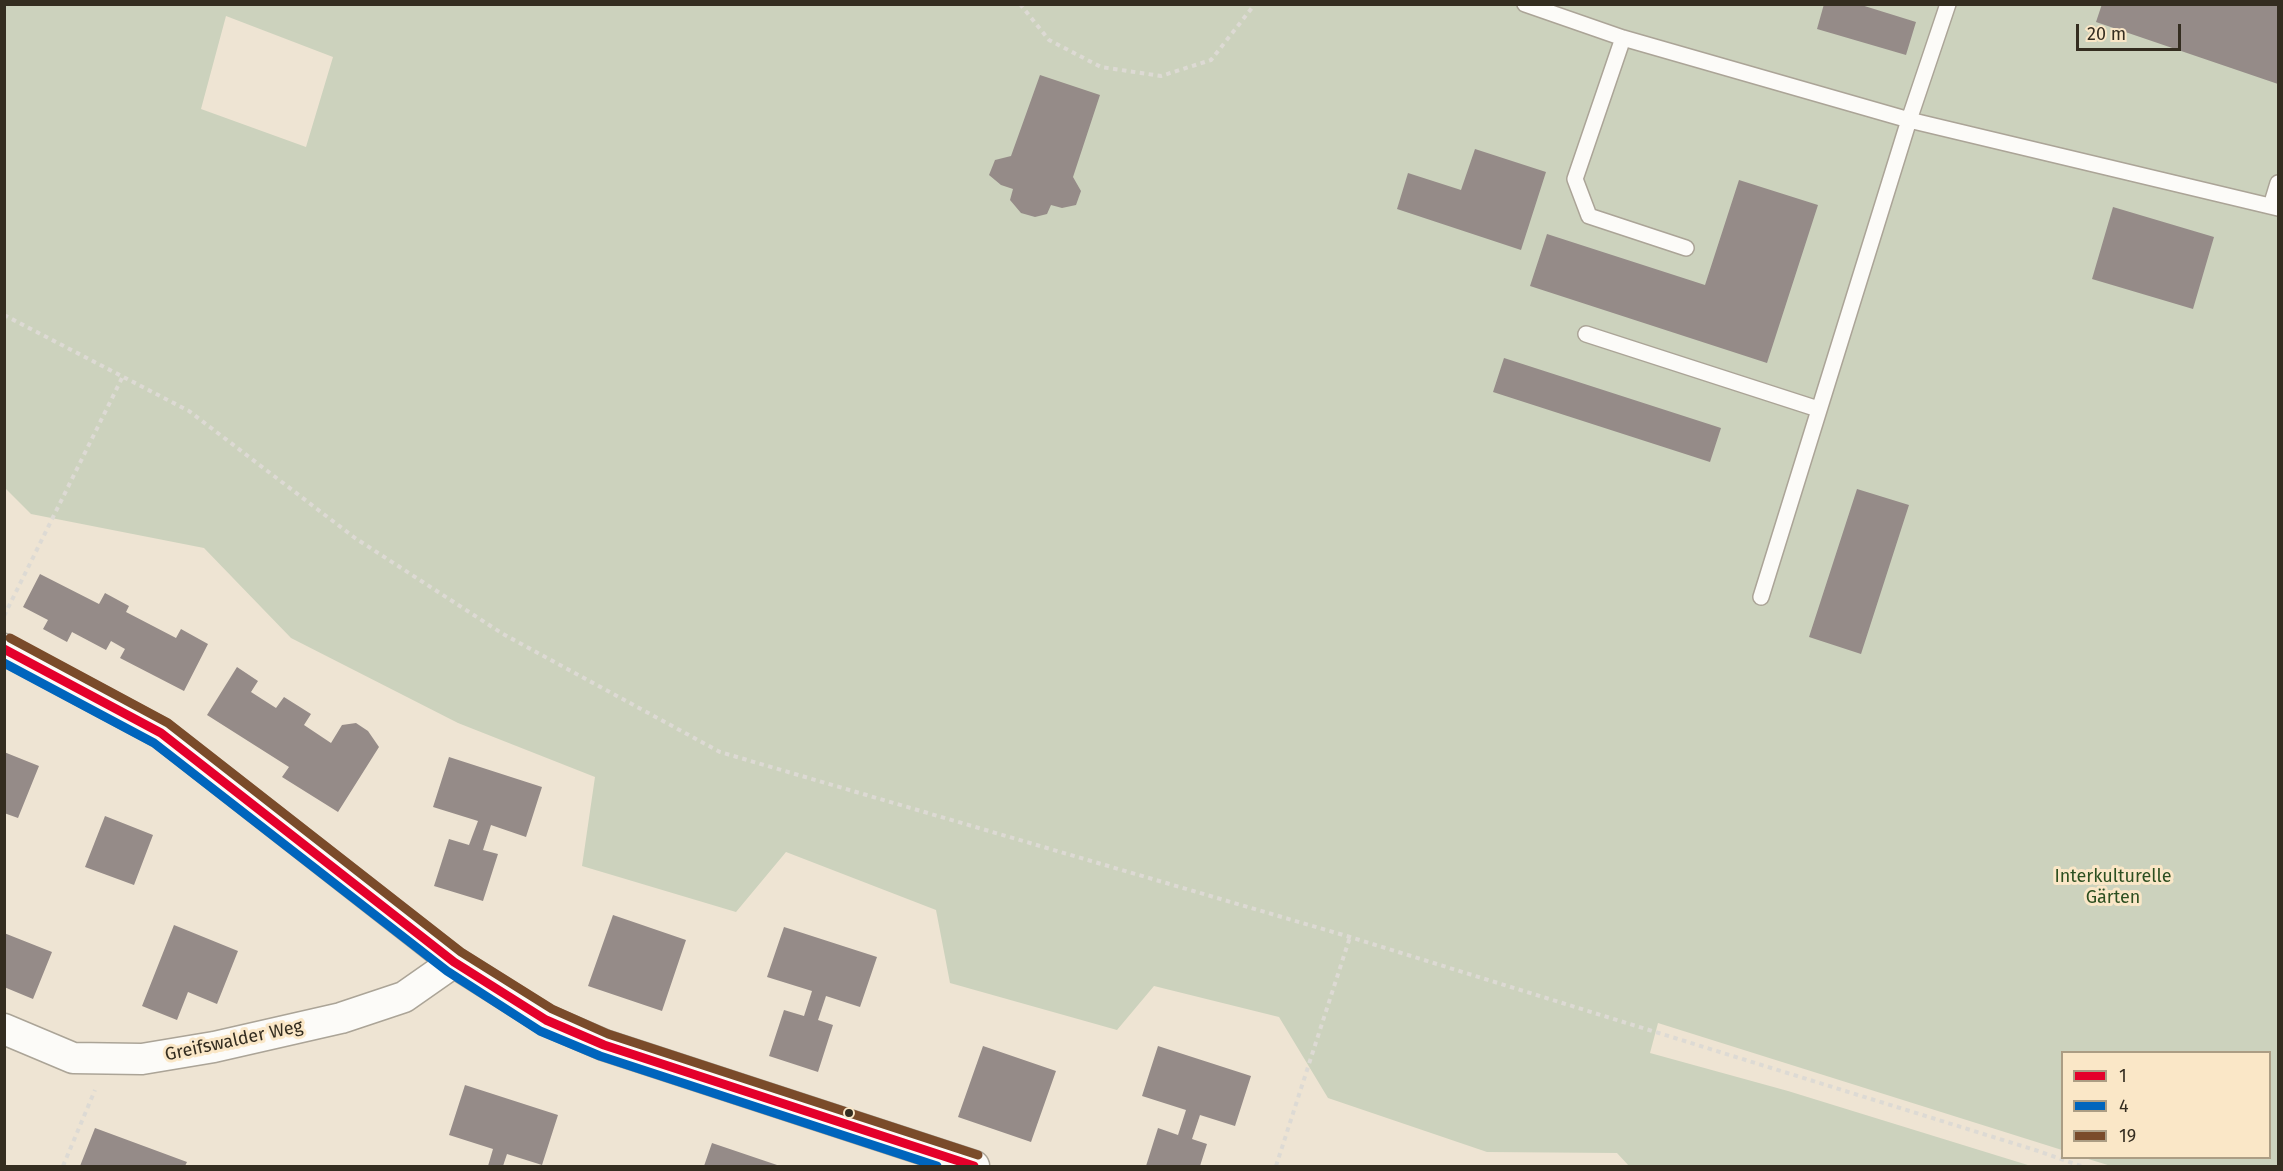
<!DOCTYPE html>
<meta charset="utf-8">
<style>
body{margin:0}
#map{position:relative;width:2283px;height:1171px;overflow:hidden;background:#eee4d3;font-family:"Fira Sans",sans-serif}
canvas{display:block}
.frame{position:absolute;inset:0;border:6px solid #342d20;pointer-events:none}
.legend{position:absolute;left:2061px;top:1051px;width:210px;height:108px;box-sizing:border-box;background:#fae7c7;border:2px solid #ab9d84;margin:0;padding:8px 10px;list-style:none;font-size:18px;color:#342d20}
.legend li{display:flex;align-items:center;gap:12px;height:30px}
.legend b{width:30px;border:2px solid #ab9d84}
.scale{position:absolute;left:2076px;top:24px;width:105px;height:27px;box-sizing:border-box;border:3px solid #342d20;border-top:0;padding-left:8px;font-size:18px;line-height:21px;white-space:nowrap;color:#342d20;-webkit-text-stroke:4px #fae7c7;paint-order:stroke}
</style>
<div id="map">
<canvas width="2283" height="1171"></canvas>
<div class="frame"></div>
<ul class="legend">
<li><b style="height:8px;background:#e4002b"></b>1</li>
<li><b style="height:8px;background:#0065bd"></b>4</li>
<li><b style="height:8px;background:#7a4b2a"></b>19</li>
</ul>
<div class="scale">20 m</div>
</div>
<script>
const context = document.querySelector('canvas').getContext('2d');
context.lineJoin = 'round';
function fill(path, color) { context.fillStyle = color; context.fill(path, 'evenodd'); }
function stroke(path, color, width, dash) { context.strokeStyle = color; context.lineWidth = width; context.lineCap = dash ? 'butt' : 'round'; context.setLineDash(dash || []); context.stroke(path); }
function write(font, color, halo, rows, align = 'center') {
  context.font = font + ' "Fira Sans",sans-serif'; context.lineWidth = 6; context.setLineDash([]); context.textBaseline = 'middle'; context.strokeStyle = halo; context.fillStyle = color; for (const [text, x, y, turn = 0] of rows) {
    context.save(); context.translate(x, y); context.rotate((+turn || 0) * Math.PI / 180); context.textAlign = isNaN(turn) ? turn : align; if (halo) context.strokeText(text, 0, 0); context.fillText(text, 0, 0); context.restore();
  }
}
fill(new Path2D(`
 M4,5H2278V1166H2111L2085,1158H2270V1052H2062V1150L1658,1023L1650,1053L1788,1091L2031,1166H1629L1617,1153L1487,1152L1328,1098L1279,1017L1154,986L1117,1030L950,983L936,910L786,852L736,912L582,866L595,777L458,723L291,638L204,548L31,514L5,488ZM226,16L333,57L306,147L201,109Z`), '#ccd2bd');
fill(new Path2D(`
 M1824,4H1858L1916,22L1906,55L1817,29Z
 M2102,4H2278V84L2096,22Z
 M1040,75L1100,95L1073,177L1081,191L1076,205L1062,208L1051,205L1047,214L1035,217L1021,213L1010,200L1013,189L1001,185L989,175L995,160L1011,156Z
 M1475,149L1546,172L1521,250L1397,209L1408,173L1461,190Z
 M1739,180L1818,205L1767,363L1530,286L1547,234L1705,285Z
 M2113,207L2214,237L2193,309L2092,279Z
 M1504,358L1721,428L1710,462L1493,392Z
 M1857,489L1909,505L1861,654L1809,637Z
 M40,574L99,604L105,593L129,606L126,612L176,638L181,629L208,644L184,691L120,658L125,649L111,641L106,650L72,632L67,642L43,629L48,620L23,607Z
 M237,667L258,681L251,692L276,708L284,697L311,714L304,725L331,743L342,725L356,723L368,731L379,747L338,812L282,777L289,767L207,715Z
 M4,752L39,766L18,818L4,813Z
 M449,757L542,787L526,837L491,825L483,850L498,854L483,901L434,886L449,839L469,845L478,821L433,807Z
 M105,816L153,835L134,885L85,867Z
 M613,915L686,940L662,1011L588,986Z
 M174,925L238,951L217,1004L188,992L177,1020L142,1006Z
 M784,927L877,957L860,1007L826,996L818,1020L833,1025L818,1072L769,1056L784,1010L804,1016L812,991L767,977Z
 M4,933L52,952L33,999L4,987Z
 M983,1046L1056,1071L1031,1142L958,1117Z
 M1158,1046L1251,1076L1235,1126L1200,1115L1192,1139L1207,1144L1200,1166H1146L1158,1128L1178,1135L1186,1110L1142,1096Z
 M465,1085L558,1115L542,1165L507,1154L503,1166H488L493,1149L449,1135Z
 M95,1128L187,1162L185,1166H80Z
 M712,1143L780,1166H704Z`), '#958b88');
const lane = new Path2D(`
 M1525,4L1623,38L1909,120L1948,4
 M1623,38L1575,179L1589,216L1686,248
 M2271,206L2278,183
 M1586,334L1818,409
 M1761,597L1909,120L2278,208`);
const street = new Path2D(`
 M4,649L161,733L454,962L546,1020L604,1045L974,1166
 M4,1029L73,1058L142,1059L214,1047L341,1018L404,997L454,962`);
stroke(lane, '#aba497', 18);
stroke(street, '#aba497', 33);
stroke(new Path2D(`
 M1020,4L1049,40L1101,67L1161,76L1211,60L1255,4
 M4,315L189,411L355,538L503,634L720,752L1350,937L2035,1150L2081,1166
 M4,616L123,376
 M63,1166L95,1090
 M1276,1166L1350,937`), '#dddad4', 4, [4.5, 4.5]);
stroke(lane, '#fcfbf8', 15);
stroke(street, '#fcfbf8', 30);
stroke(new Path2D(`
 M4,649L161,733L454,962L546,1020L604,1045L974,1166`), '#e4002b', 9);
stroke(new Path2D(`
 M4,663L154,743L447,971L540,1031L600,1056L937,1166`), '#0065bd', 9);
stroke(new Path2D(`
 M10,638L168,723L461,952L552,1009L608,1034L978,1155`), '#7a4b2a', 9);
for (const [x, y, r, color] of [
 [849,1113,5,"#342d20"]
]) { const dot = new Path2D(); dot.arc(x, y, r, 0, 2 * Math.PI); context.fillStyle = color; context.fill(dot); stroke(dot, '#fae7c7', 2); }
write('18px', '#2c4f20', '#fae7c7', [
 ["Interkulturelle",2113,877],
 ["Gärten",2113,898]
]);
write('18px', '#342d20', '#fae7c7', [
 ["Greifswalder Weg",234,1041,-12]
]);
</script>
